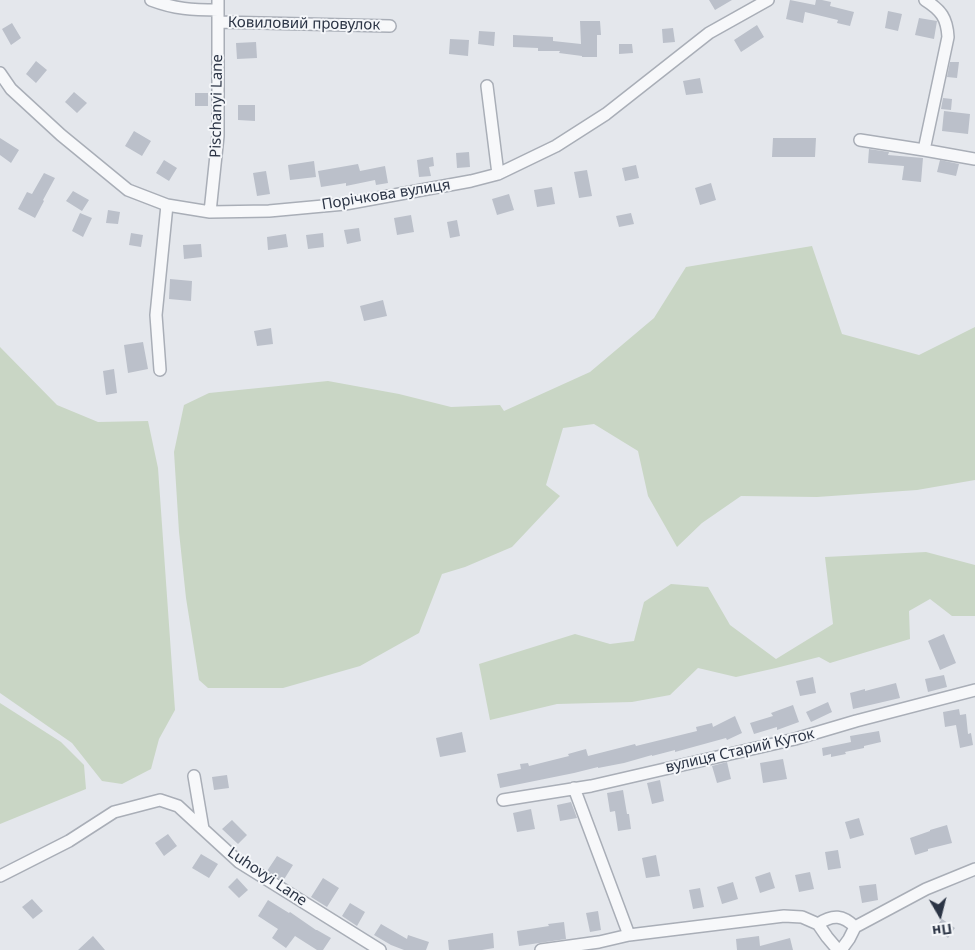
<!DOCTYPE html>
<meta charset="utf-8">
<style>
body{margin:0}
#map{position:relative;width:975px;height:950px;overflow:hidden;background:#e4e7ec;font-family:"Noto Sans",sans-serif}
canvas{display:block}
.north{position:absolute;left:915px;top:890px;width:50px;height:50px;-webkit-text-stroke:4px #f4f6f9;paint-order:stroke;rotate:172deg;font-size:14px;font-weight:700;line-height:20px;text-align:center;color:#2b3445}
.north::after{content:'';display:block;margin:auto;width:18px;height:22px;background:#2b3445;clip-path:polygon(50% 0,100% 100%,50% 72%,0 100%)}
</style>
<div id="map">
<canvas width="975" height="950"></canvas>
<div class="north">Пн</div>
</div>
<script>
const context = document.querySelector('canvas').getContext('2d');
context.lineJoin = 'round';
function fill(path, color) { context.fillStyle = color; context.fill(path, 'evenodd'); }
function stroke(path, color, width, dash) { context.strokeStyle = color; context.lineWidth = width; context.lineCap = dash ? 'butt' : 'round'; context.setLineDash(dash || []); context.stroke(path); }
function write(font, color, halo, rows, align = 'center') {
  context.font = font + ' "Noto Sans",sans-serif'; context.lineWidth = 4; context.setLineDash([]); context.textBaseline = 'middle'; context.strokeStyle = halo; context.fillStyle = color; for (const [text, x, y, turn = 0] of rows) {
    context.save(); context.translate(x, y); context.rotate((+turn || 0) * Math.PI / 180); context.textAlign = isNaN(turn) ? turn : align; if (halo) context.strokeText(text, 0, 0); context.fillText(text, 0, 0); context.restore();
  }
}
fill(new Path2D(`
 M812,246L842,334L919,355L975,327V480L917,490L817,497L741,496L702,523L677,547L648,496L638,451L594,424L563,428L546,485L560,496L512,547L465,567L442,574L419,633L360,666L283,688H208L199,680L186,598L179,532L174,452L184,405L209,393L328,381L399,394L451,407L500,405L504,411L590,372L654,318L686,267Z
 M0,347L57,405L98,422L148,421L158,468L175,710L159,739L151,769L122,784L102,781L72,743L0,693Z
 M926,552L975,565V616H952L930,599L909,611L910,639L830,663L819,657L776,668L736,677L698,668L670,695L632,702L557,704L490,720L479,664L575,634L610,644L634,641L644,602L671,584L708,587L730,625L776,659L833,624L825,557Z
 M0,703L61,742L84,765L86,789L0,824Z`), '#c9d6c5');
fill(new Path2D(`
 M709,0H732L715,10Z
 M790,0L815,5L816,0H822L831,2L830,6L854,12L850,26L837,23L838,20L805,12L803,23L786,19Z
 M888,11L902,14L898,31L885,28Z
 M919,18L937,21L934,39L915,35Z
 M580,21H600L601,35H597V57H582V56L559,53L560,51H538V48L513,47V35L553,37V41L581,44Z
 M12,23L21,38L11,45L2,29Z
 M757,25L764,37L741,52L734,40Z
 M673,28L675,42L663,43L662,29Z
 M479,31L495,32L494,46L478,44Z
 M450,39L469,40L468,56L449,54Z
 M256,42L257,58L237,59L236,43Z
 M619,44H632L633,53L619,54Z
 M36,61L47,70L36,83L26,74Z
 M950,62H959L957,78L947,77Z
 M700,78L703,93L686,95L683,81Z
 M74,92L87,103L77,113L65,102Z
 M195,93H208V106H195Z
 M943,98L952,99L951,110L941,109Z
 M238,105H255V121L238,120Z
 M944,111L970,114L968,134L942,131Z
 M134,131L151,141L142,156L125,146Z
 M0,138L19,150L11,163L0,155Z
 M773,138H816L815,157H772Z
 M869,149L889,152L888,155L923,158L921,182L902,180L904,166L868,163Z
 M469,152L470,167L457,168L456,153Z
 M433,157L434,166L429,167L431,176L419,177L417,160Z
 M164,160L177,168L169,181L156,173Z
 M940,160L959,164L956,176L937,172Z
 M314,161L316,177L290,180L288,165Z
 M358,164L360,171L385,166L388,183L376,185L375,180L346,186V183L321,187L318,171Z
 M636,165L639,178L625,181L622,168Z
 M587,170L592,196L579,198L574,172Z
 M266,171L270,194L257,196L253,173Z
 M44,173L55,178L43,200L44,201L35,218L18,209L27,192L32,194Z
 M711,183L716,200L700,205L695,188Z
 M552,187L555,204L537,207L534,190Z
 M73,191L89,200L82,211L66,201Z
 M509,194L514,210L497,215L492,199Z
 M108,210L120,212L118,224L106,223Z
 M80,213L92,218L83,237L72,231Z
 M631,213L634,224L619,227L616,216Z
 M411,215L414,232L397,235L394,218Z
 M457,220L460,236L450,238L447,222Z
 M359,228L361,241L347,244L344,230Z
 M131,233L143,235L141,247L129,245Z
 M323,233L324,247L308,249L306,235Z
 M286,234L288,247L268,250L267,237Z
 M201,244L202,257L184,259L183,245Z
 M170,279L192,281L191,301L169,299Z
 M383,300L387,316L364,321L360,306Z
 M271,328L273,344L257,346L254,331Z
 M143,342L148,369L128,373L124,345Z
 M114,369L117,393L106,395L103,371Z
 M944,634L956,663L940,670L928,641Z
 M944,675L947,687L928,692L925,679Z
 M813,677L816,693L800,696L796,681Z
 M896,683L900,698L853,709L850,693L865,689V691Z
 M828,702L832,712L811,722L806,712Z
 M793,705L799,722L777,730V727L754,734L750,723L773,716L771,713Z
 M959,709L960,715L966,714L968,734L971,733L973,745L960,748L956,725L945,727L943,712Z
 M735,716L742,733L727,740L726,738L675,752V750L652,756V755L624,763L598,768V767L574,773L500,788L497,774L521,769L520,764L528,763L529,766L569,756L568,754L586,749L588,756L635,744L636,746L697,731L696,727L712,723L713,727Z
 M879,731L881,742L864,746V748L845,752L846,754L831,757V754L823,756L822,748L851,742L850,736Z
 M462,732L466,752L440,757L436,738Z
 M783,759L787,779L763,783L760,763Z
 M727,762L731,779L717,783L712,766Z
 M227,775L229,788L214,790L212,777Z
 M660,780L664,801L652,804L647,783Z
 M623,790L627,814H629L631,829L618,831L615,811L610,812L607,793Z
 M571,802L577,818L560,821L557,805Z
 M531,809L535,829L517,832L513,813Z
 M859,818L864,835L850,839L845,822Z
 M232,820L247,835L238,844L222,829Z
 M947,825L952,843L928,849V851L915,855L910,838L930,831V830Z
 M168,834L177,846L164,856L155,843Z
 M838,850L841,868L828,870L825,852Z
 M201,854L218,864L209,878L192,868Z
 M656,855L660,876L646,878L642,858Z
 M277,856L293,865L283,881L267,871Z
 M770,872L775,888L760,893L755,877Z
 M810,872L814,889L799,892L795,875Z
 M237,878L248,890L239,898L228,887Z
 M323,878L339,888L327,907L311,897Z
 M733,882L738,899L722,904L717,887Z
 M876,884L878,900L862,903L859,886Z
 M700,888L704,907L693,909L689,890Z
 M32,899L43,911L33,919L22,907Z
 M268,900L289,913L290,912L316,930H317L331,938L323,950H317L295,936L286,948L272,938L278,929L258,916Z
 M350,903L365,912L357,926L342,916Z
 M598,911L601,930L590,932L586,913Z
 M942,919L955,928L948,938L935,928Z
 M564,922L566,939L519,946L517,931L549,926L548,924Z
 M381,924L407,939L408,935L429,942L426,950H404L391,945L374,935Z
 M493,933L494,948L482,950H449L448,940Z
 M93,936L105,950H78Z
 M759,936L760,946L790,938L793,950H737L736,939Z`), '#bbc0ca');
const minor = new Path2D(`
 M151,0C175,9 192,10 218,10
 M218,22L390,26
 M0,73L11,89L61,135L128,190L167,205L210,212L269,211L345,204L471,181L498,174L556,146L606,114L709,33L768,0
 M487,86L498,174
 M860,140L924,150L975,159
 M924,150L948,37C947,18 941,10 925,0
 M210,212L218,136V0
 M160,370L156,315L167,205
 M194,776L203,829L239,862L380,950
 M574,788L629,935
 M503,800L591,786L795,739L856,721L975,690
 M0,876L69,841L114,812L160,800L178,806L203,829
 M818,924C833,914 843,915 855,927
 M541,950L599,942L629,935L784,916L802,917L818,924L827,937L838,950
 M841,950L849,939L855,927L926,889L975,869`);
stroke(minor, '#a9aeb7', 14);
stroke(minor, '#f7f8fa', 11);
write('15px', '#2b3445', '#f4f6f9', [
 ["Ковиловий провулок",304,24,1],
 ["Pischanyi Lane",217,106,-89],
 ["Порічкова вулиця",386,195,-9],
 ["вулиця Старий Куток",740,751,-13],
 ["Luhovyi Lane",267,877,34]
]);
</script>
